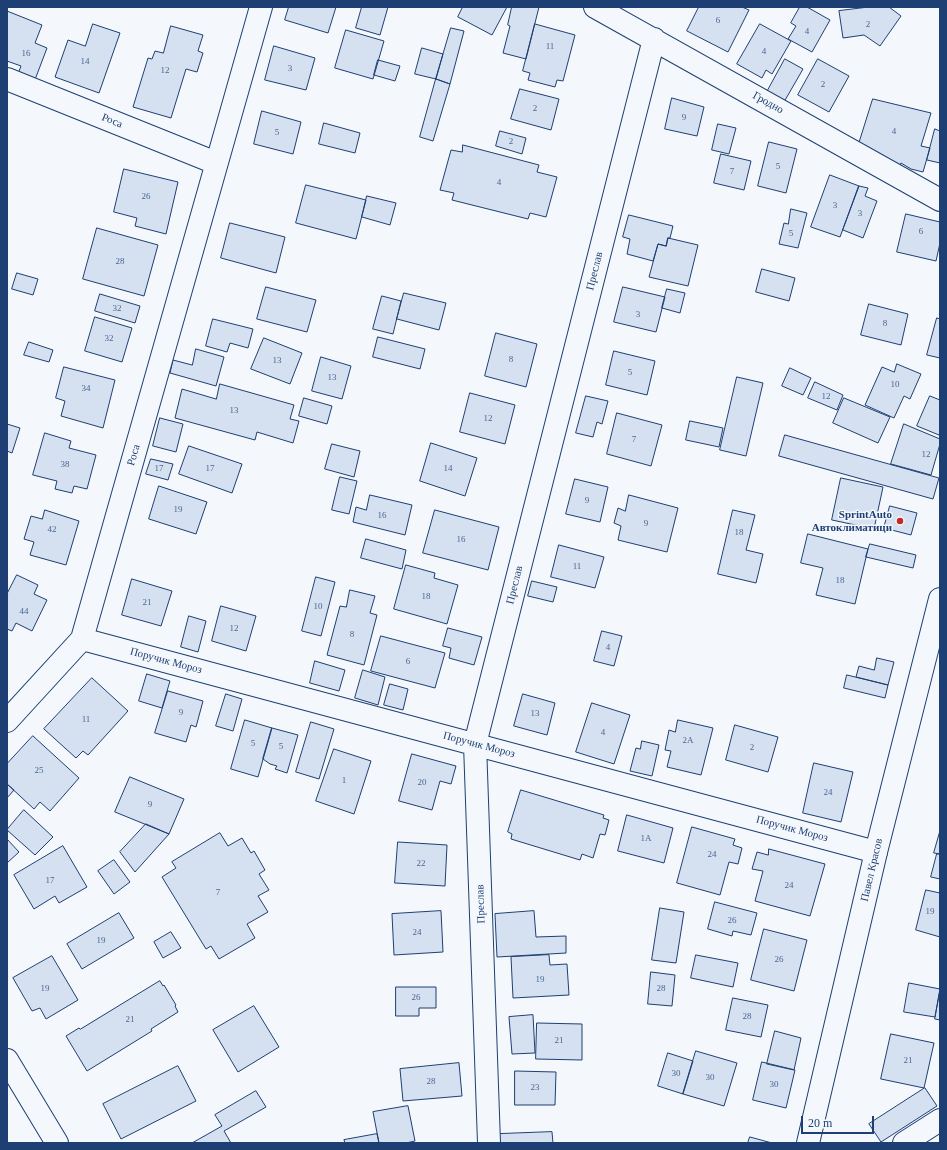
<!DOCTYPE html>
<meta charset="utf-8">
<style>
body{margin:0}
#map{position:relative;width:947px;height:1150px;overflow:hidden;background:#f4f7fb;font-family:Georgia,serif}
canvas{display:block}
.frame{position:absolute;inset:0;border:8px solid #1d3f73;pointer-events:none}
.scale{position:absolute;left:801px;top:1116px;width:73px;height:18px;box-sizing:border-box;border:2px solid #1d3f73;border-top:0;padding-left:5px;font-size:12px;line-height:14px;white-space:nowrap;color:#1d3f73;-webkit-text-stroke:3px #f4f7fb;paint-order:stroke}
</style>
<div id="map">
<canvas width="947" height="1150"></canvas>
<div class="frame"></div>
<div class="scale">20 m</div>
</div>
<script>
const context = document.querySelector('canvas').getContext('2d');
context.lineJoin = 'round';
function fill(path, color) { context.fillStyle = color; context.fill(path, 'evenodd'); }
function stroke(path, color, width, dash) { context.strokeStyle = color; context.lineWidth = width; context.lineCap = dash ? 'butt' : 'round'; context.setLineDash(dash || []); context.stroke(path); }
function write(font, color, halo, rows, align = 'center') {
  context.font = font + ' Georgia,serif'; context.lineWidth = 3; context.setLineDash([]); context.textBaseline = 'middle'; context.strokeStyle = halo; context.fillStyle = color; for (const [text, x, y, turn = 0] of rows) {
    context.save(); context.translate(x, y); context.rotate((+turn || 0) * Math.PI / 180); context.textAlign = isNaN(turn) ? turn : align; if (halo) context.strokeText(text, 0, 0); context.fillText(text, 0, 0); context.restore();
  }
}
const building = new Path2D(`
 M289,7H336L328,33L285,20Z
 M362,7H388L380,35L356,28Z
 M463,7H507L492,35L458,17Z
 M512,7H539L526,59L503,53L510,26L508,25Z
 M699,7H742L749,10L728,52L687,31Z
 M800,7H807L830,20L812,52L788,39L796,26L791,23Z
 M869,7H889L901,16L880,46L864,35L843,38L839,11Z
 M7,11L42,25L35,43L47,48L33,85L16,79L21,66L7,61Z
 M93,24L120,33L99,93L55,77L68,40L85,46Z
 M535,24L575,35L563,81L557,80L555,87L528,80L530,73L523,71Z
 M760,24L791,41L772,74L766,70L762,78L737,64Z
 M171,26L203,35L198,51L203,53L197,72L186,69L171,118L133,107L148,58L152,59L155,51L163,53Z
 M451,28L464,31L450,84L436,79Z
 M346,30L384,41L373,79L335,68Z
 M274,46L315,58L306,90L265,80Z
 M422,48L443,54L436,79L415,74Z
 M785,59L803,69L784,102L767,92Z
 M818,59L849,76L829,112L798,95Z
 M378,60L400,66L395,81L374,75Z
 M436,79L450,84L433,141L420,137Z
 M520,89L559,99L551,130L511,119Z
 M672,98L704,107L697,136L665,129Z
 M873,99L931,113L921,146L930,148L923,172L911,169L901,163L898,169L858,147Z
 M262,111L301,122L293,154L254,144Z
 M324,123L360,133L355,153L319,144Z
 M718,124L736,128L729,154L712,150Z
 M935,129L940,131V163L927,160Z
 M500,131L526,138L522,154L496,146Z
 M769,142L797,149L786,193L758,186Z
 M463,145L539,165L537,172L557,177L546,217L530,213L528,219L452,200L454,193L440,190L451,150L462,152Z
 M721,154L751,161L744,190L714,183Z
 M124,169L178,182L166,234L135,226L137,218L114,212Z
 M830,175L859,186L840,237L811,227Z
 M306,185L366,200L356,239L296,223Z
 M859,186L868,188L865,196L877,201L863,238L843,230Z
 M367,196L396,203L390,225L362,217Z
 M791,209L807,213L798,248L779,244L784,223L788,224Z
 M906,214L940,222V243L936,261L897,252Z
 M629,215L673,226L670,238H668L666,246L658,244L653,261L627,254L630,239L623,237Z
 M230,223L285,237L276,273L221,258Z
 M97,228L158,245L144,296L83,279Z
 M668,238L698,245L688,286L649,277L658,244L666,246Z
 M762,269L795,278L789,301L756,292Z
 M17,273L38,279L33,295L12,289Z
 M266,287L316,300L307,332L257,319Z
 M623,287L665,297L656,332L614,322Z
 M667,289L685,293L680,313L662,308Z
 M404,293L446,303L439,330L397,319Z
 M100,294L140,306L135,323L95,311Z
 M382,296L401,301L393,334L373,329Z
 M869,304L908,314L901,345L861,335Z
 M95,317L132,328L122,362L85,351Z
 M937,318L940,319V358L927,355Z
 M213,319L253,329L248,348L230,343L227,352L206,346Z
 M496,333L537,344L526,387L485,376Z
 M378,337L425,349L420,369L373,357Z
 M264,338L302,353L290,384L251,369Z
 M29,342L53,350L49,362L24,355Z
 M196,349L224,357L216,386L170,373L173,360L192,365Z
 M614,351L655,361L647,395L606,385Z
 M321,357L351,366L342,399L312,391Z
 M897,364L921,374L910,399L904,396L894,418L865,405L882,367L894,372Z
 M64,367L115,380L103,428L61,416L65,401L56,398Z
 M790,368L811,378L803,395L782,386Z
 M737,377L763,383L746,456L720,450Z
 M815,382L843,395L837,410L808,398Z
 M220,384L294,405L290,419L299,421L293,443L257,432L255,440L175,418L182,389L216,399Z
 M470,393L515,405L505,444L460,432Z
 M586,396L608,401L602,424L597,422L593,437L576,433Z
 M930,396L940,400V432L939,435L917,426Z
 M304,398L332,406L327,424L299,416Z
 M844,398L890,417L878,443L833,423Z
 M617,413L662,425L651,466L607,454Z
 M160,418L183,424L176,452L153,446Z
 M690,421L723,428L719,447L686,440Z
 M7,424L20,428L12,453L7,451Z
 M904,424L940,439V444L931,475L891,464Z
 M45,433L71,441L69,448L96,455L87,489L74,486L72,493L55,489L57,481L33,475Z
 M785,435L939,478L933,499L779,456Z
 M431,443L477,458L465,496L420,481Z
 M332,444L360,451L354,477L325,469Z
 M189,446L242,464L232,493L179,474Z
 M151,459L173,464L168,480L146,474Z
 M340,477L357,481L349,514L332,510Z
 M841,478L883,487L874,529L832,520Z
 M575,479L608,487L600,522L566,514Z
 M159,486L207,502L196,534L149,519Z
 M370,495L412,505L405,535L353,522L356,507L366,510Z
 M629,495L678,508L667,552L618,540L621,526L614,523L618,508L625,511Z
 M890,506L917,513L911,535L884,528Z
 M45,510L79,521L66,565L30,555L34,542L24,539L31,516L42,519Z
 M435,510L499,527L488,570L423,553Z
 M733,510L755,515L746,550L763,554L756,583L718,574Z
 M808,534L868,549L855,604L816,595L823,568L801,563Z
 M366,539L406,550L402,569L361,558Z
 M870,544L916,555L913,568L866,557Z
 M559,545L604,557L595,588L551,577Z
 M406,565L435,573L434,578L458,585L447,624L394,609Z
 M17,575L38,585L34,594L47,600L32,631L16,623L12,631L7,629V594Z
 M316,577L335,582L321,636L302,631Z
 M132,579L172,591L161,626L122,615Z
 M532,581L557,587L553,602L528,596Z
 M350,590L375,596L370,613L377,615L364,665L327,655L340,606L346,607Z
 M221,606L256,616L246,651L212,641Z
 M189,616L206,621L198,652L181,647Z
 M448,628L482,637L474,665L449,658L451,648L443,646Z
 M602,631L622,636L614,666L594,661Z
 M381,636L445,653L435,688L371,671Z
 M877,658L894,662L888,685L856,677L859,666L874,670Z
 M315,661L345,670L339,691L310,683Z
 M363,670L385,677L378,705L355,698Z
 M147,674L170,681L162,708L139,701Z
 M847,675L888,685L885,698L844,688Z
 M92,678L128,711L88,755L83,751L76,758L44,729Z
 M390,684L408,689L403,710L384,705Z
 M168,691L203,701L196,727L191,725L186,742L155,733Z
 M226,694L242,699L233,731L216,726Z
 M523,694L555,703L547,735L514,726Z
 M592,703L630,715L614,764L576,752Z
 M245,720L272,728L258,777L231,769Z
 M678,720L713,728L701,775L667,767L671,751L665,750L669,730L675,732Z
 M311,722L334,729L319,779L296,772Z
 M735,725L778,737L768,772L726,760Z
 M272,728L298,735L287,773L275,769L277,766L270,764L263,759Z
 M33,736L79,778L50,811L40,802L34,809L7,784V764Z
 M642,741L659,745L652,776L630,771L636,748L640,749Z
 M334,749L371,761L354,814L316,801Z
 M412,754L456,766L451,784L440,781L432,810L399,801Z
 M814,763L853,772L841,822L803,813Z
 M130,777L184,799L169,834L115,812Z
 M7,784L14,790L7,798Z
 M521,790L604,815L603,818L609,820L605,835L600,834L593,858L582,854L580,860L511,839L512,834L508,832Z
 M24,810L53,837L35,855L7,830Z
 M627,815L673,828L664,863L618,851Z
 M146,824L169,834L135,872L120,852Z
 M692,827L735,839L733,845L742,848L738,864L729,862L720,895L677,883Z
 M940,831V854L934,853Z
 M220,833L228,846L242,838L251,853L254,851L265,870L259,874L269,890L258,896L268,912L247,924L255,938L219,959L211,946L206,949L162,877L176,868L172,862Z
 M7,839L19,852L7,863Z
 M398,842L447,845L445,886L395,883Z
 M63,846L87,887L59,903L55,896L34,909L14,875Z
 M769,849L825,864L810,916L755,901L763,871L752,869L757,852L768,855Z
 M937,854H940V879L931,877Z
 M114,860L130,882L114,894L98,871Z
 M926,890L940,893V937L916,930Z
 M715,902L757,913L751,935L733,931L732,936L708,929Z
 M660,908L684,912L676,963L652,960Z
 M441,911L443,952L394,955L392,914Z
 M534,911L536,937L566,936V953L497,957L495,914Z
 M119,913L134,938L82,969L67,944Z
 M764,929L807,940L794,991L751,980Z
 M171,932L181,948L163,958L154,942Z
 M549,955L550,965L567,964L569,995L513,998L511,957Z
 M696,955L738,963L733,987L691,978Z
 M52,956L78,1000L46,1019L40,1008L32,1011L13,978Z
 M651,972L675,975L672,1006L648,1004Z
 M160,981L163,986L164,985L176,1005L175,1006L178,1012L151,1029L152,1031L87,1071L66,1036L79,1028L80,1029Z
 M909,983L940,989L935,1017L904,1012Z
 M396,987H436V1008H419V1016H396Z
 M940,990V1020L935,1019Z
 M733,998L768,1005L761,1037L726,1030Z
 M254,1006L279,1047L238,1072L213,1030Z
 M533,1015L535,1053L512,1054L509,1017Z
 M537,1023L582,1024V1060L536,1059Z
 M775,1031L801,1038L794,1070L767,1064Z
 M891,1034L934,1043L924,1088L881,1079Z
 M696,1051L737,1063L724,1106L683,1094Z
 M668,1053L693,1061L683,1094L658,1086Z
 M762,1062L795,1070L786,1108L753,1100Z
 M459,1063L462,1096L403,1101L400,1069Z
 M178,1066L196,1101L121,1139L103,1104Z
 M515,1071L556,1072L555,1105H515Z
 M925,1088L937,1106L881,1142L869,1124Z
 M256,1091L266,1107L224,1131L231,1143H192L222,1126L215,1115Z
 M408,1106L415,1141L406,1143H379L373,1112Z
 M552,1132L553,1143H500L499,1134Z
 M377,1134L379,1143H345L344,1140Z
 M750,1137L772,1143H748Z`);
fill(building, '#d5e0f0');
stroke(building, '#1d3f73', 1);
const minor = new Path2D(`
 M595,7L940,200
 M7,79L216,163
 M82,639L876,852
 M7,721L82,639L261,7
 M489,1143L475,744L654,39
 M904,1143L940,1120`);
const tertiary = new Path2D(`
 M808,1143L876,852L940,599`);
const secondary = new Path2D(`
 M7,1060L57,1143`);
stroke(minor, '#1d3f73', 24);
stroke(tertiary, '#1d3f73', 24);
stroke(secondary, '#1d3f73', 24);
stroke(minor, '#f4f7fb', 22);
stroke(tertiary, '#f4f7fb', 22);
stroke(secondary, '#f4f7fb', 22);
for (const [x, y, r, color] of [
 [900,521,4,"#c62828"]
]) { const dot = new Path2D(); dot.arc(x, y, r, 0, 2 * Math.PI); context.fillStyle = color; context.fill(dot); stroke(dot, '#f4f7fb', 1.5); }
write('9px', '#4b6792', null, [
 ["6",718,21],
 ["2",868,25],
 ["4",807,32],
 ["11",550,47],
 ["4",764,52],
 ["16",26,54],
 ["14",85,62],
 ["3",290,69],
 ["12",165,71],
 ["2",823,85],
 ["2",535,109],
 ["9",684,118],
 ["4",894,132],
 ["5",277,133],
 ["2",511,142],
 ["5",778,167],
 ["7",732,172],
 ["4",499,183],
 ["26",146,197],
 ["3",835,206],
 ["3",860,214],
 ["6",921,232],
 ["5",791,234],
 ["28",120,262],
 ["32",117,309],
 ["3",638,315],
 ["8",885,324],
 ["32",109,339],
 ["8",511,360],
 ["13",277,361],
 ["5",630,373],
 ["13",332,378],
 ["10",895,385],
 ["34",86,389],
 ["12",826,397],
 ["13",234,411],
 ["12",488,419],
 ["7",634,440],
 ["12",926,455],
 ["38",65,465],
 ["17",159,469],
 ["17",210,469],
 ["14",448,469],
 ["9",587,501],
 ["19",178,510],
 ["16",382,516],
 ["9",646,524],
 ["42",52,530],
 ["18",739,533],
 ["16",461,540],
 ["11",577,567],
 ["18",840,581],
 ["18",426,597],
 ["21",147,603],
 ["10",318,607],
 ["44",24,612],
 ["12",234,629],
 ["8",352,635],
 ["4",608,648],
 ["6",408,662],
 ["9",181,713],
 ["13",535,714],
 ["11",86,720],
 ["4",603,733],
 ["2A",688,741],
 ["5",253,744],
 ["5",281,747],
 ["2",752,748],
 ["25",39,771],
 ["1",344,781],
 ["20",422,783],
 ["24",828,793],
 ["9",150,805],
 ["1А",646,839],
 ["24",712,855],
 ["22",421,864],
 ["17",50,881],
 ["24",789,886],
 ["7",218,893],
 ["19",930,912],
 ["26",732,921],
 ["24",417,933],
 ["19",101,941],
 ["26",779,960],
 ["19",540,980],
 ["19",45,989],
 ["28",661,989],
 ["26",416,998],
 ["28",747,1017],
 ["21",130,1020],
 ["21",559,1041],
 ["21",908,1061],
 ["30",676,1074],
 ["30",710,1078],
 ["28",431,1082],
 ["30",774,1085],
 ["23",535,1088]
]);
write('11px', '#1d3f73', '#f4f7fb', [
 ["Гродно",768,103,29],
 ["Роса",112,121,22],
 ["Преслав",595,271,-76],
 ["Роса",134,455,-74],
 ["Преслав",515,585,-76],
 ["Поручик Мороз",166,661,15],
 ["Поручик Мороз",479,745,15],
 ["Поручик Мороз",792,829,15],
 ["Павел Красов",872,870,-77],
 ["Преслав",481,904,-92]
]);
write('bold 11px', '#1d3f73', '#f4f7fb', [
 ["SprintAuto",892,515],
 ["Автоклиматици",892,528]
], 'right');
</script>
